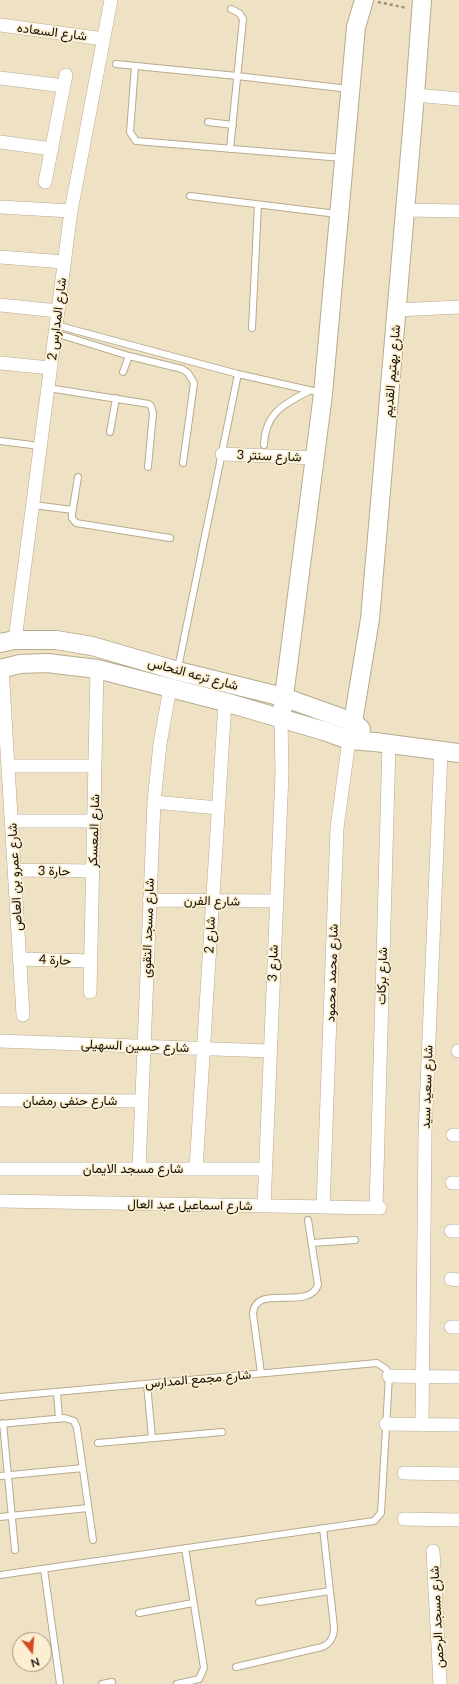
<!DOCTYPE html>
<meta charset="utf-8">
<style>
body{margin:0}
#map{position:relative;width:459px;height:1684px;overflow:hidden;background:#efe2c4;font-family:Lato,sans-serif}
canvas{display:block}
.north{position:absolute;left:12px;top:1632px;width:40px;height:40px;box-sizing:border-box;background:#fcefd1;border:1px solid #9f9580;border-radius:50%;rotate:163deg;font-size:11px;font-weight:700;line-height:16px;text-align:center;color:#140f06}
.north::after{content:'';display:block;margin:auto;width:14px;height:18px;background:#d34a23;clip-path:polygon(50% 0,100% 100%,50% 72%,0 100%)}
</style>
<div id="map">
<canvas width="459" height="1684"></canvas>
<div class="north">N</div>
</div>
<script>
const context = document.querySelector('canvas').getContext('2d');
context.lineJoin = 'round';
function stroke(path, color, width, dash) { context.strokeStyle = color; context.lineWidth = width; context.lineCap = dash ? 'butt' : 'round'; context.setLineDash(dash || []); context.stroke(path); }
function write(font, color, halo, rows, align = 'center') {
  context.font = font + ' Lato,Vazirmatn,sans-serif'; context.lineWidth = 3.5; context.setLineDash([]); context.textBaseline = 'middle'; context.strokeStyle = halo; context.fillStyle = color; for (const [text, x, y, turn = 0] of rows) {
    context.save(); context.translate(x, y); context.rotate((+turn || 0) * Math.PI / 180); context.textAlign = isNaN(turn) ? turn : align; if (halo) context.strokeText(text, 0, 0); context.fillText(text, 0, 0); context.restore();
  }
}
const lane = new Path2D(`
 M116,64L237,76L349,89
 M135,66L130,132L136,141L342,158
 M208,122L233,125
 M230,149L243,19L239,13L231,9
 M190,196L337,214
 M56,325L238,374L322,393
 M252,328L258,205
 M55,333L129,356L182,369L188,373L194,383L183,463
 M123,372L129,356
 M48,388L149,404L151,406L153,413L148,467
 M110,432L116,398
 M0,441L40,446
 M264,445C265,413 284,404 309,391
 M78,477L72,514V518L76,523L170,538
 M33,505L73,510
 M178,668L238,374
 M312,1243L355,1240
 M261,1373L253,1314C255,1282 308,1312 318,1285L308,1220
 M147,1384L152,1438
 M57,1392L59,1419
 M0,1397L377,1363L386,1369L389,1376L381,1513L374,1521L0,1575
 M3,1423L15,1550
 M0,1424L65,1418L74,1421L77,1428L93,1540
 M98,1443L222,1432
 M0,1476L83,1468
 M0,1517L88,1508
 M44,1569L60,1684
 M259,1602L330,1591
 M139,1613L193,1603
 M236,1667L322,1647C331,1643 334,1637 334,1627L323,1528
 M102,1684L112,1682
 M177,1684L199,1679L204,1668L185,1548`);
const street = new Path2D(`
 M0,25L104,39
 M0,78L64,86
 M415,95L459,99
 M0,142L52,149
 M45,182L66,75
 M0,207L71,211
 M405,210L459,211
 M0,257L64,262
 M0,305L58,311
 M397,310L459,307
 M0,363L50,368
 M222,454L315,458
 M15,640L71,211L111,0
 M2,668L23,1015
 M8,766H95
 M154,802L218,808
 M12,821H94
 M15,870L93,871
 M149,900L276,901
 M19,959L90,961
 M90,992L97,669
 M0,1041L270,1051
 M458,1051H459
 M0,1100L140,1101
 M453,1135H459
 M0,1169H266
 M139,1169L154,802L160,744L170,688
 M196,1169L225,702
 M452,1183H459
 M0,1201L380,1208
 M264,1206L282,773L281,720
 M323,1207L337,828L349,740
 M376,1208L389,744
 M451,1231H459
 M451,1279L459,1280
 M451,1327H459
 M389,1376L459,1377
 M386,1424L459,1425
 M422,1425L425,1133L441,750
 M404,1473L459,1474
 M404,1519L459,1520
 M433,1551L440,1684`);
const secondary = new Path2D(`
 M0,643L15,640H56L92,646L178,671L283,697L353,722L361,729
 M0,669L20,664L47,663L97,669L225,702L324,731L349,740L375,742L459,753
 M281,720L323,394L356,27L364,0
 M349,740L353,722L370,619L415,95L422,0`);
stroke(lane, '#b7ab8e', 8);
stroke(street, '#b7ab8e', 14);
stroke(secondary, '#b7ab8e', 20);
stroke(new Path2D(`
 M378,2L407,8`), '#9b917b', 2.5, [3, 3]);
stroke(lane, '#fff', 6);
stroke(street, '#fff', 13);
stroke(secondary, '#fff', 18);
write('13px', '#140f06', '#fcefd1', [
 ["شارع السعاده",52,32,7],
 ["شارع المدارس 2",57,319,-83],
 ["شارع بهتيم القديم",392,371,-85],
 ["شارع سنتر 3",269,456,2],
 ["شارع ترعه النحاس",193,674,15],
 ["شارع المعسكر",94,831,-88],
 ["حارة 3",54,871,1],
 ["شارع عمرو بن العاص",15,877,-93],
 ["شارع الفرن",212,901,1],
 ["شارع مسجد التقوى",148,928,-88],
 ["شارع 2",210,935,-87],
 ["حارة 4",55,960,2],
 ["شارع 3",273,963,-88],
 ["شارع محمد محمود",332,973,-88],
 ["شارع بركات",382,976,-88],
 ["شارع حسين السهيلى",135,1046,2],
 ["شارع سعيد سيد",427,1087,-88],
 ["شارع حنفى رمضان",70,1101],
 ["شارع مسجد الايمان",133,1169],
 ["شارع اسماعيل عبد العال",190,1205,1],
 ["شارع مجمع المدارس",198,1379,-5],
 ["شارع مسجد الرحمن",437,1617,-93]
]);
</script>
